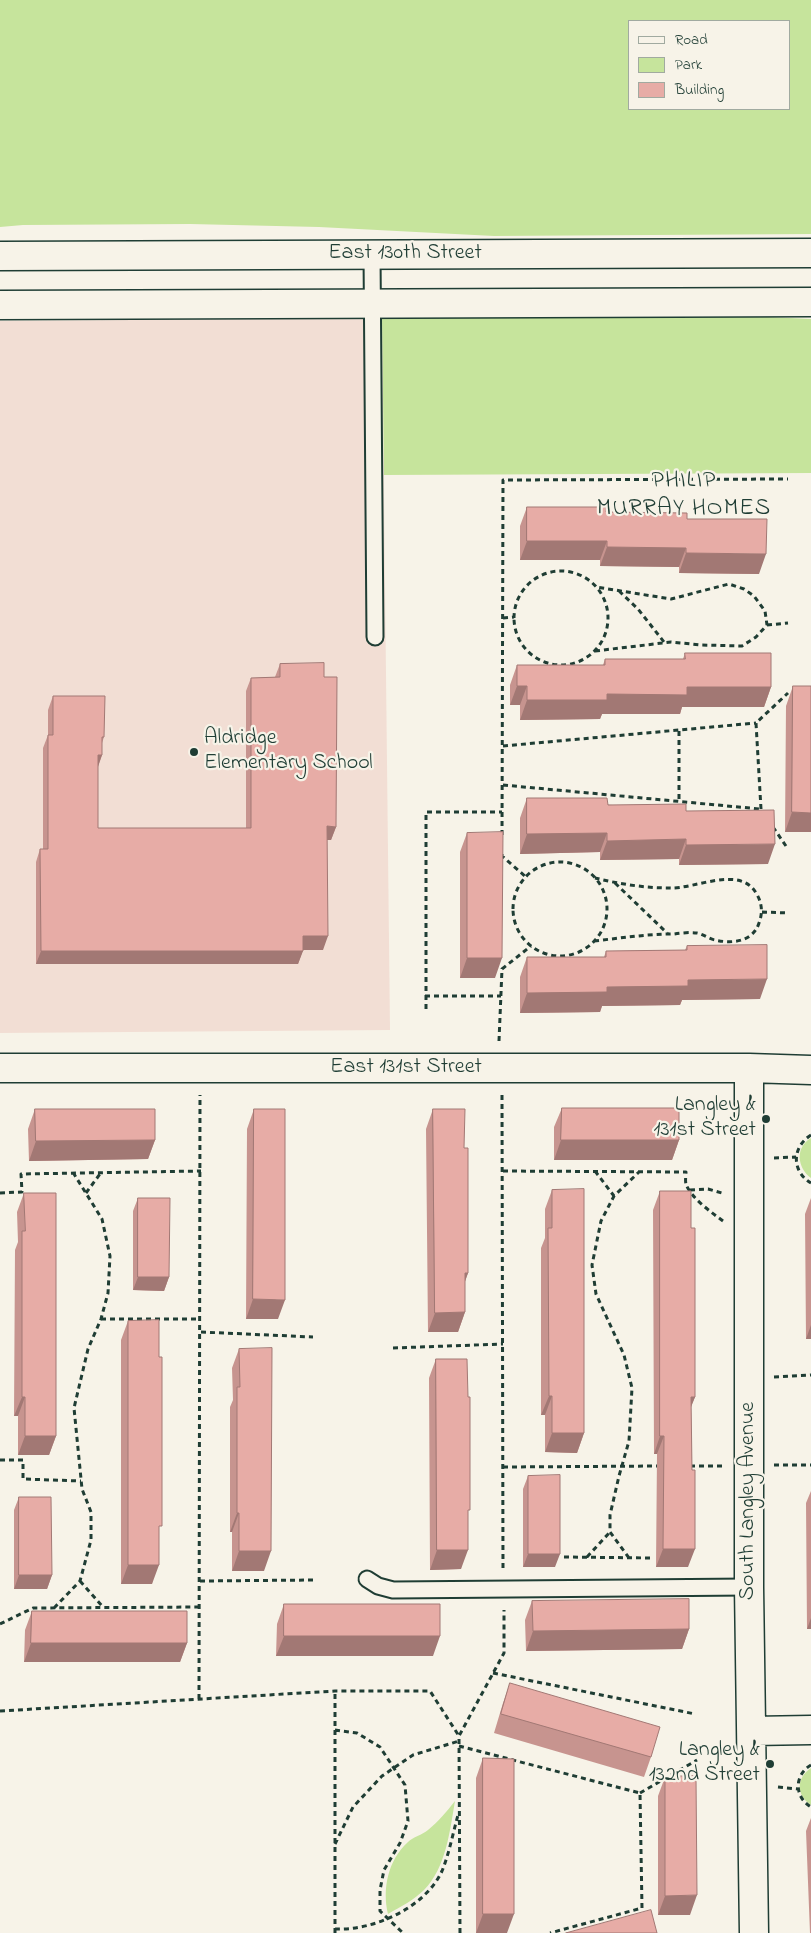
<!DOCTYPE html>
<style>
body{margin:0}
#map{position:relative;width:811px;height:1933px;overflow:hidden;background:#f7f3e8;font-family:"Indie Flower",sans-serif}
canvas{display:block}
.legend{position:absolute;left:628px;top:20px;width:162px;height:90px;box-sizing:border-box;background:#f7f3e8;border:1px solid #a1aaa0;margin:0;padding:6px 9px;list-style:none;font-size:15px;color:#1f3d34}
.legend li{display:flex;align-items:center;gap:10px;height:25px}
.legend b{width:25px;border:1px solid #a1aaa0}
</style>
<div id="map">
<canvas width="811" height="1933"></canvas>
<ul class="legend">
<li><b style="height:6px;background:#f7f3e8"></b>Road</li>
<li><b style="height:14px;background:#c6e49c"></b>Park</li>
<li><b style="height:14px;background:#e7aca6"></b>Building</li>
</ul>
</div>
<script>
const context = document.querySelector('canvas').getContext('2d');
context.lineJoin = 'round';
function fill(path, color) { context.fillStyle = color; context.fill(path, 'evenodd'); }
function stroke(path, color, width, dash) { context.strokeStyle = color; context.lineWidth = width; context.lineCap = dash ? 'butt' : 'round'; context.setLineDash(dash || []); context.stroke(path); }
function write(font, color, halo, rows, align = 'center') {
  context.font = font + ' "Indie Flower",sans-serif'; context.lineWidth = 4.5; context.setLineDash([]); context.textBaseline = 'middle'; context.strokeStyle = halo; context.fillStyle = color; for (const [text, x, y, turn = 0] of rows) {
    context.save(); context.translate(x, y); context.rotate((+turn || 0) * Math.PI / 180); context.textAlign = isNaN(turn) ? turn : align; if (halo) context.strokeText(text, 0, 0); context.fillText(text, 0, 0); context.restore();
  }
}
fill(new Path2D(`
 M382,318L390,1030L0,1033V321Z`), '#f2ded4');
fill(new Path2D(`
 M0,0H811V234L494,236L319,227L190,224L23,225L0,227ZM630,21H790V109H630Z
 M747,316L811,319V473L384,475L382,318Z
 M811,1138V1178C797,1168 795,1147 811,1138Z
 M811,1768V1805C796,1795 796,1778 811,1768Z
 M455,1801C450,1830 446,1868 424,1890C414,1900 400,1907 388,1914C382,1889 388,1860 408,1842C413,1837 422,1835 428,1830C438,1822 447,1811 455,1801Z`), '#c6e49c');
const lane = new Path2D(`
 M372,254L375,637
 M367,1579L378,1586L393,1590L749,1587`);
const street = new Path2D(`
 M0,1068H749L811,1070
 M749,1068V1587L754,1933
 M752,1731L811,1730`);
const secondary = new Path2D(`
 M0,256L811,253
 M0,305L811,302`);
stroke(lane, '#1f3d34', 19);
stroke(street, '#1f3d34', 31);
stroke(secondary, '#1f3d34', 31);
stroke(new Path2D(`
 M514 618a47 47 0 1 1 94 0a47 47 0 1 1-94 0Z
 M619,591L638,609L664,642
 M503,618L514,617
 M767,625L788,623
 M595,651L671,642L702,645L742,646L756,637L767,625L765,611L754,596L744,589L729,584L671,599L596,587
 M679,731V801
 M503,746L756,723
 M503,785L760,809
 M761,809L756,723L788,693
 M773,827L788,849
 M502,835L503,480L788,479
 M502,854V856L526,877
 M513 909a47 47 0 1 1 94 0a47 47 0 1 1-94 0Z
 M615,883L668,934
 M762,912L789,913
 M594,941C621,938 647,934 674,934C681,933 690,932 697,933C703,934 709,939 715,940C732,944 753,942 759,923C763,913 762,902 756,893C740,865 695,889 670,888C645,888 619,884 595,878
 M425,996H501
 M426,1009V812H502
 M499,1041L502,969L531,946
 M502,1095L503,1568
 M811,1135C792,1147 791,1171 811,1183
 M774,1158L796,1157
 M503,1171L686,1172C686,1175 685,1181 686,1184C690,1197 712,1213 723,1221
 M595,1171L614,1196
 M690,1190L708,1189L722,1193
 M0,1193L22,1192L21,1174L201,1171
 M86,1193L100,1174
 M101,1319H201
 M201,1332L313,1337
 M393,1348L503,1344
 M774,1377L811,1375
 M0,1460H23V1479L81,1481
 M774,1465H811
 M690,1466H723
 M503,1467L661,1466
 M564,1557L652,1558
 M587,1557L610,1532
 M629,1558L610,1532V1515L619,1476L629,1441L632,1388L624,1355L596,1294L592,1265L601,1221L614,1196L639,1172
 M80,1581L103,1607
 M200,1581L315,1580
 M54,1608L80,1581L91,1540V1512L82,1489L74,1408L88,1349L101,1319L108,1293L110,1256L102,1219L74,1174
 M0,1624L33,1608L199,1607
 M493,1673L695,1714
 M199,1699L200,1095
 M0,1711L335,1691H430L459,1736
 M335,1730L357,1733L380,1747L405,1785L408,1821L400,1843L384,1870L380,1890V1911L403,1933
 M459,1746L640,1793L642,1908L550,1933
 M811,1765C794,1775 794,1797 811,1807
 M778,1787L798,1789
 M640,1793L697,1760
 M335,1844L353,1807L382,1776L413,1755L459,1741
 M335,1929C373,1931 425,1908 442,1871C449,1854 453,1833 458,1815
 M335,1933V1691
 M460,1933L459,1736L504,1653V1610`), '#1f3d34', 3, [5, 4]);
stroke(lane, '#f7f3e8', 15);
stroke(street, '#f7f3e8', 28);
stroke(secondary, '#f7f3e8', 28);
fill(new Path2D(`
 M527,507L606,512L687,519L759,574L679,573V567L600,566V560H520V526Z
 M685,653L771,687L764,707H682L680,714H602L600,719L520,720V705H510V685L517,665H603L605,659H683Z
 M280,664L324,677L336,827L331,840H327L323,950H303L298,964H36V862L40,849H43V748L48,735V710L53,696L104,737L102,743V755L98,767V828H246V691L251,678L275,677Z
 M793,686L811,832H785L786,706Z
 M527,798L686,811L768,864L679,865V859L600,860V852L520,854V818Z
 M467,833L495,978H460V852Z
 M687,946L760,999L682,1000L680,1005L602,1006L600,1012L520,1013V977L527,957H604L606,951L685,950Z
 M562,1108L679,1140L672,1160H554V1127Z
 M35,1109L155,1140L148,1159L29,1161L28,1129Z
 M254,1109L278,1319H246L247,1129Z
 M433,1109L464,1148L468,1273L465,1281V1312L458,1332H428L426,1129Z
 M552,1190L584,1433L577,1453L545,1452V1415H541V1248L545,1238V1209Z
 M660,1191L691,1228L695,1397L691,1406L692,1470L688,1567H656L657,1454H654L653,1210Z
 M24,1193L56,1436L49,1455H18V1416H14L15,1250L18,1242L17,1212Z
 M138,1198L169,1277L164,1291L133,1290V1211Z
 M811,1198V1339H806L805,1214Z
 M128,1321L159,1533L152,1584H121V1340Z
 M239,1349L264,1571H232V1532H230V1407L233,1400L232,1368Z
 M436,1359L468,1397V1517L461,1569L430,1570L429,1378Z
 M528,1476L555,1567H523V1489Z
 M811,1491V1629H807L806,1503Z
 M19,1497L52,1575L47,1589H14V1510Z
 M532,1601L689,1629L682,1649L526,1651L525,1620Z
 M284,1604L433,1656H276L277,1624Z
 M32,1611L187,1643L180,1662H24L25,1630Z
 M510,1683L651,1757L644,1777L494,1733L503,1703Z
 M483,1758L507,1933H476V1778Z
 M665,1777L690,1915H658V1796Z
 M811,1818V1933H810L806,1831Z`), '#c7948f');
fill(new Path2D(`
 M527,541H607L600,560H520Z
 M607,547L686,548L679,567L600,566Z
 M686,553L766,554L759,574L679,573Z
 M517,686H527L520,705H510Z
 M687,687H771L764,707H682L680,714H602L600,719L520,720L527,700Z
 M98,755H102L97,769Z
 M792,812L811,813V832H785Z
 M327,826L336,827L331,840H322Z
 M607,833L600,852L520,854L527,834Z
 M686,839L679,859L600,860L607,841Z
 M775,844L768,864L679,865L686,845Z
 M303,936H328L323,950H298Z
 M41,951H303L298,964H36Z
 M467,958H502L495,978H460Z
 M767,979L760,999L682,1000L680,1005L602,1006L600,1012L520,1013L527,993L688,980Z
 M155,1140L148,1159L29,1161L36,1141Z
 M561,1140H679L672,1160H554Z
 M465,1273H468L461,1293Z
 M138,1277H169L164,1291L133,1290Z
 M253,1299L285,1300L278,1319H246Z
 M465,1312L458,1332H428L435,1313Z
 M811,1325V1339H806Z
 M549,1396H552L545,1415H541Z
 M22,1397H25L18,1416H14Z
 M691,1397H695L688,1415Z
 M552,1433H584L577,1453L545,1452Z
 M25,1436H56L49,1455H18Z
 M660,1436H664L657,1454H654Z
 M237,1513H239L232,1532H230Z
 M663,1549H695L688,1567H656Z
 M437,1550H468L461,1569L430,1570Z
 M239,1551H271L264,1571H232Z
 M528,1554H560L555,1567H523Z
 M128,1565H159L152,1584H121Z
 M19,1575H52L47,1589H14Z
 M811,1618V1629H807Z
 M689,1629L682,1649L526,1651L533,1631Z
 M284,1636H440L433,1656H276Z
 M31,1643H187L180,1662H24Z
 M697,1895L690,1915H658L665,1896Z
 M483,1914H514L507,1933H476Z`), '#a27874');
const building = new Path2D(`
 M527,507H606V512L687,513V519H767L766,554L686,553V548L607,547V541H527Z
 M685,653H771V687H687V695L607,694V700H527V686H517V665H605V659H685Z
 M324,663V677H337L336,827L327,826L328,936H303V951H41L40,849H48V735H53V696H105L104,737H102V755H98V828H251V678L280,677V664Z
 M793,686H811V813L792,812Z
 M527,798H607L608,805L686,804V811L774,810L775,844L686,845V839L607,841V833L527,834Z
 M503,832L502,958H467V833Z
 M767,945V979L688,980V986L607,987V992L527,993V957H606V951L687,950V946Z
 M562,1108H679V1140H561Z
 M35,1109H155V1140L36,1141Z
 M254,1109H285V1300L253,1299Z
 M433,1109H465L464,1148H468V1273H465V1312L435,1313Z
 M584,1189V1433H552V1396H549L548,1228H552V1190Z
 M660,1191H691V1228H695V1397H691L692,1470H695V1549H663L664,1436H660Z
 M24,1193H56V1436H25V1397H22V1231H25Z
 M138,1198H170L169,1277H138Z
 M159,1320V1357H162V1526H159V1565H128V1321Z
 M272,1348L271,1551H239V1513H237V1387H240L239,1349Z
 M436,1359H467L468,1397H470V1510H468V1550H437Z
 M560,1475V1554H528V1476Z
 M19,1497H51L52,1575H19Z
 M689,1599V1629L533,1631L532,1601Z
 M284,1604H440V1636H284Z
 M32,1611H187V1643H31Z
 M510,1683L660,1727L651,1757L501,1714Z
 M483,1758L514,1759V1914H483Z
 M696,1776L697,1895L665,1896V1777Z
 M651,1910L657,1933H566Z`);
fill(building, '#e7aca6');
stroke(building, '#a27874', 1);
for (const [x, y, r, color] of [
 [194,752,5,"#1f3d34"],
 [766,1119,5,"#1f3d34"],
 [770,1764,5,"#1f3d34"]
]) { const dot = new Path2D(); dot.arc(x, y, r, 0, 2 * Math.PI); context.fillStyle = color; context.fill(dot); stroke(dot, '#f7f3e8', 2); }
write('22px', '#1f3d34', '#f7f3e8', [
 ["East 130th Street",405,254],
 ["East 131st Street",406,1068],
 ["South Langley Avenue",749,1501,-90]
]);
write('22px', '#1f3d34', '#f7f3e8', [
 ["Aldridge",204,739,"left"],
 ["Elementary School",204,764,"left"],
 ["Langley &",756,1106],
 ["131st Street",756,1131],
 ["Langley &",760,1751],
 ["132nd Street",760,1776]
], 'right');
context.letterSpacing = '1px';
write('24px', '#1f3d34', '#f7f3e8', [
 ["PHILIP",684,482],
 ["MURRAY HOMES",684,510]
]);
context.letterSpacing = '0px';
</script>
